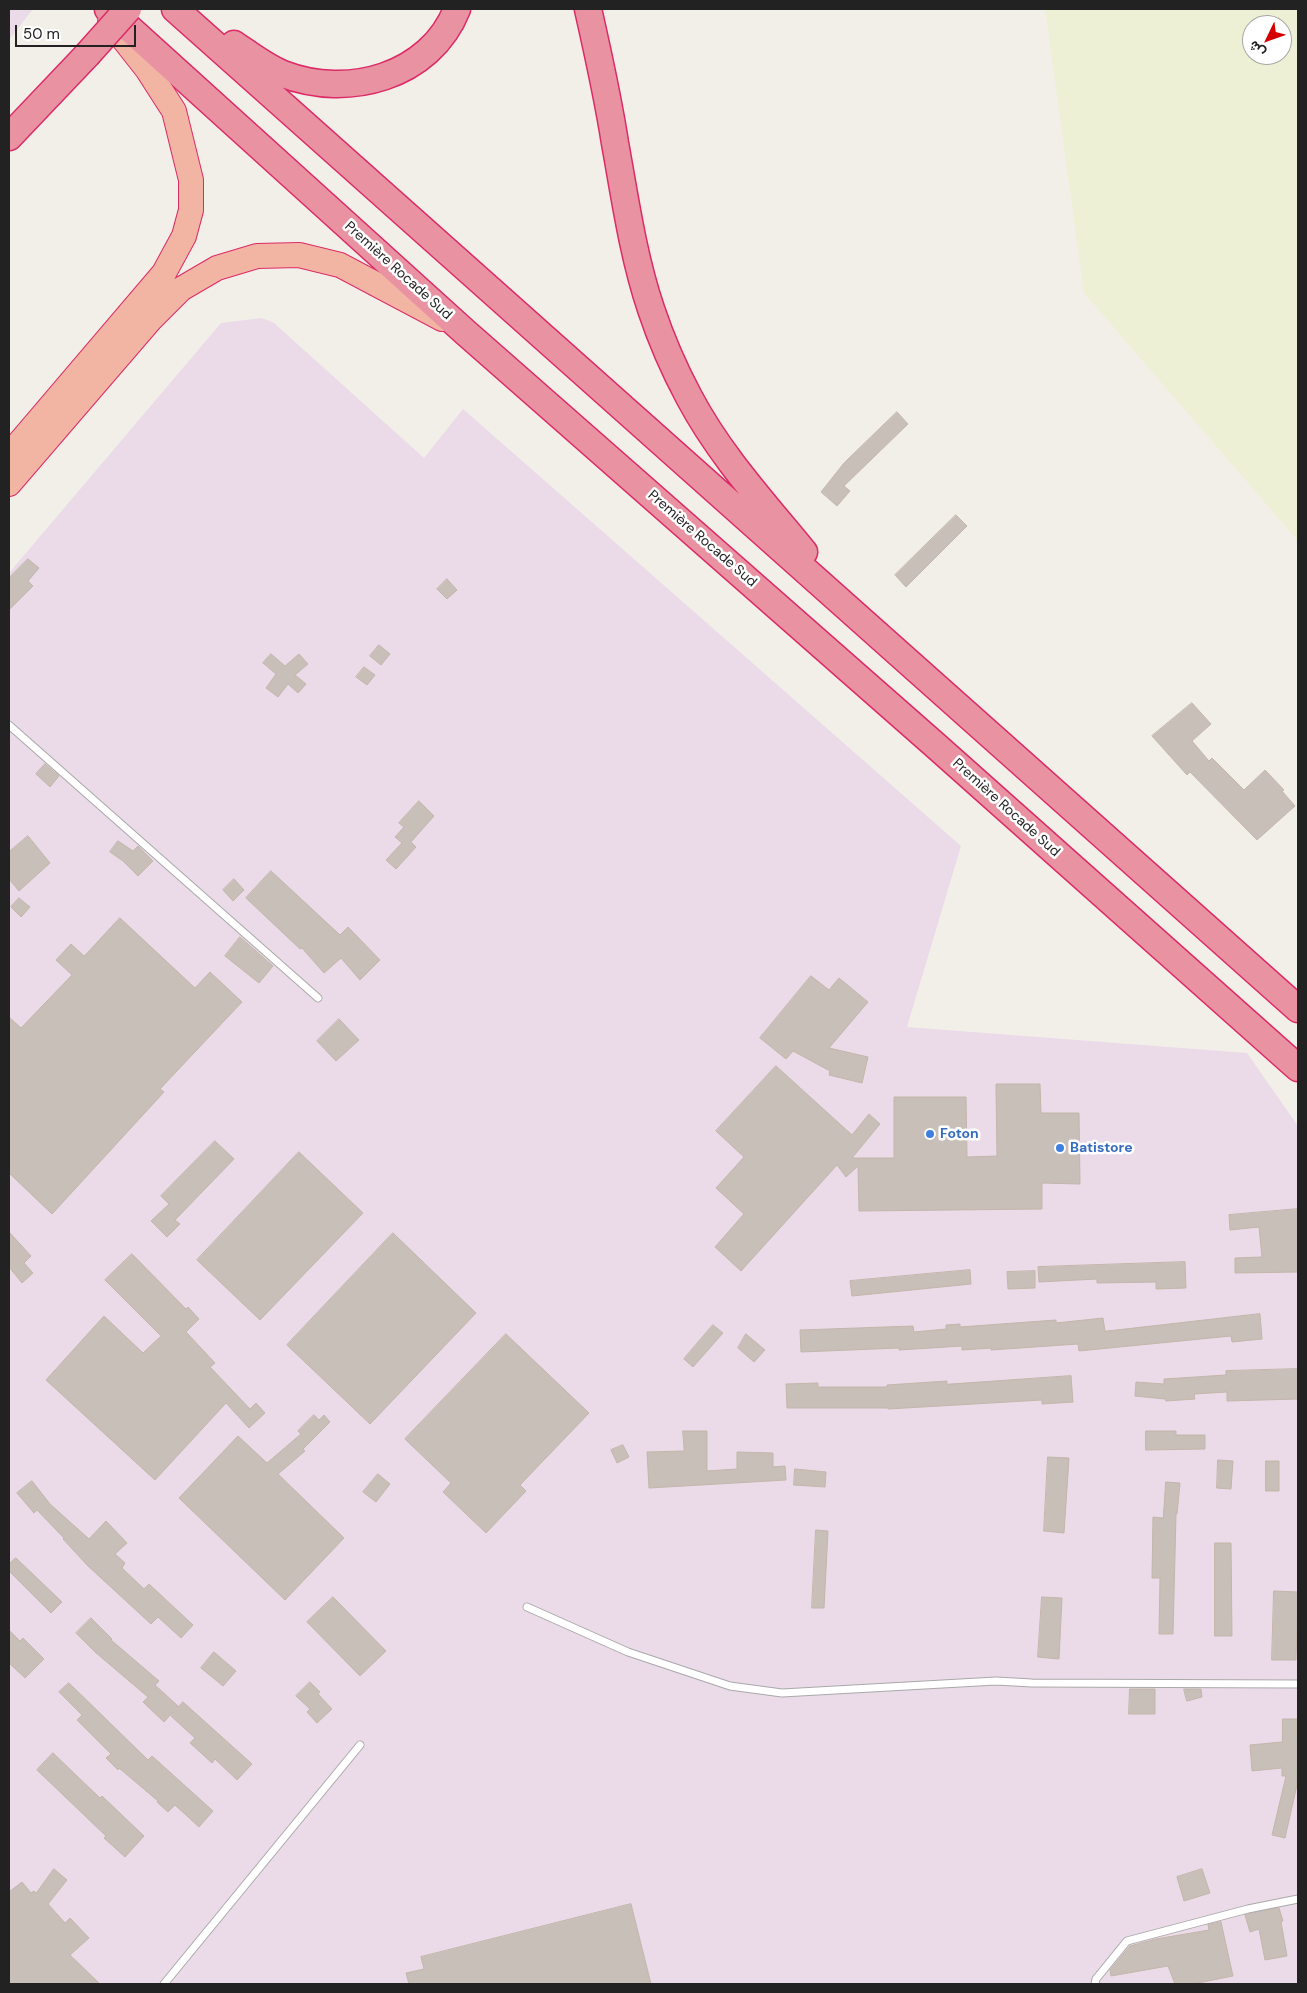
<!DOCTYPE html>
<meta charset="utf-8">
<style>
body{margin:0}
#map{position:relative;width:1307px;height:1993px;overflow:hidden;background:#f2efe9;font-family:"DM Sans",Vazirmatn,sans-serif}
canvas{display:block}
.frame{position:absolute;inset:0;border:10px solid #222;pointer-events:none}
.north{position:absolute;left:1242px;top:15px;width:50px;height:50px;box-sizing:border-box;background:#fff;border:1px solid #a7a7a7;border-radius:50%;rotate:228deg;font-size:14px;font-weight:700;line-height:20px;text-align:center;color:#222}
.north::after{content:'';display:block;margin:auto;width:18px;height:22px;background:#d40000;clip-path:polygon(50% 0,100% 100%,50% 72%,0 100%)}
.scale{position:absolute;left:15px;top:25px;width:121px;height:22px;box-sizing:border-box;border:2px solid #222;border-top:0;padding-left:6px;font-size:15px;line-height:18px;white-space:nowrap;color:#222;-webkit-text-stroke:4px #fff;paint-order:stroke}
</style>
<div id="map">
<canvas width="1307" height="1993"></canvas>
<div class="frame"></div>
<div class="north">ش</div>
<div class="scale">50 m</div>
</div>
<script>
const context = document.querySelector('canvas').getContext('2d');
context.lineJoin = 'round';
function fill(path, color) { context.fillStyle = color; context.fill(path, 'evenodd'); }
function stroke(path, color, width, dash) { context.strokeStyle = color; context.lineWidth = width; context.lineCap = dash ? 'butt' : 'round'; context.setLineDash(dash || []); context.stroke(path); }
function write(font, color, halo, rows, align = 'center') {
  context.font = font + ' "DM Sans",sans-serif'; context.lineWidth = 5; context.setLineDash([]); context.textBaseline = 'middle'; context.strokeStyle = halo; context.fillStyle = color; for (const [text, x, y, turn = 0] of rows) {
    context.save(); context.translate(x, y); context.rotate((+turn || 0) * Math.PI / 180); context.textAlign = isNaN(turn) ? turn : align; if (halo) context.strokeText(text, 0, 0); context.fillText(text, 0, 0); context.restore();
  }
}
fill(new Path2D(`
 M9,9H33L9,40Z
 M262,318L274,323L424,458L463,409L961,846L907,1027L1247,1053L1298,1126V1984H9V573L221,323Z`), '#ebdbe8');
fill(new Path2D(`
 M1045,9H1298V541L1084,293ZM1252,25H1282V55H1252Z`), '#eef0d5');
const building = new Path2D(`
 M897,412L908,424L844,486L850,491L837,506L821,492L844,463Z
 M956,515L967,526L906,587L895,575Z
 M28,559L39,568L28,581L33,586L9,610V578Z
 M447,579L457,590L447,599L437,589Z
 M379,645L390,654L381,665L370,656Z
 M271,654L285,666L299,654L308,664L295,675L306,684L298,693L288,684L278,697L266,688L276,674L263,663Z
 M364,667L375,675L367,685L356,677Z
 M1192,703L1211,724L1192,741L1209,761L1212,758L1244,790L1265,770L1284,790L1282,791L1295,806L1257,840L1190,772L1187,775L1152,736Z
 M45,764L59,776L50,787L36,774Z
 M419,801L434,816L411,842L416,847L396,869L386,860L402,843L395,837L404,827L399,823Z
 M28,836L50,863L19,891L9,879V852Z
 M118,841L133,851L138,846L153,861L138,876L123,861L110,852Z
 M271,871L340,935L348,927L380,960L360,980L341,958L324,973L302,948L300,949L246,898Z
 M234,879L244,890L233,901L223,890Z
 M19,898L30,907L21,917L11,907Z
 M120,918L195,988L210,972L242,1002L160,1089L164,1092L52,1214L9,1173V1017L21,1028L72,975L56,960L71,944L84,956Z
 M240,937L273,966L259,983L225,956Z
 M811,976L829,990L839,978L868,1002L829,1048L868,1057L862,1083L829,1075L830,1071L793,1051L786,1059L760,1038Z
 M339,1019L359,1040L336,1061L317,1041Z
 M776,1066L852,1135L869,1114L880,1124L852,1158H894V1097H966L967,1157L997,1156L996,1084H1040L1041,1113H1079L1080,1184L1042,1183V1209L859,1211L858,1166L846,1177L837,1165L741,1271L715,1247L744,1214L716,1188L744,1157L716,1131Z
 M215,1141L234,1159L175,1220L180,1224L167,1237L151,1221L169,1204L161,1196Z
 M299,1152L363,1213L260,1320L197,1260Z
 M1298,1209V1272L1235,1273V1258L1262,1257L1259,1227L1230,1230L1229,1215Z
 M9,1232L31,1256L24,1263L33,1273L22,1283L9,1267Z
 M393,1233L476,1313L370,1424L287,1345Z
 M132,1254L186,1309L188,1307L199,1319L186,1332L215,1363L210,1367L250,1409L256,1403L265,1413L249,1428L226,1403L155,1480L46,1380L104,1316L143,1353L161,1336L105,1280Z
 M1185,1262L1186,1288L1156,1289V1282L1097,1283V1279L1039,1282L1038,1267Z
 M970,1270L971,1284L852,1296L850,1281Z
 M1035,1271V1288L1008,1289L1007,1272Z
 M1260,1314L1262,1339L1232,1342L1231,1336L1079,1351L1078,1344L991,1350V1348L962,1350V1346L899,1350V1348L801,1352L800,1330L913,1326L914,1332L946,1329V1325L960,1324V1327L1056,1320V1323L1103,1318L1105,1331Z
 M713,1325L723,1333L693,1367L684,1359Z
 M506,1334L589,1413L520,1485L526,1491L486,1533L443,1492L451,1483L405,1439Z
 M746,1334L765,1350L754,1362L738,1348Z
 M1298,1369V1399L1227,1401V1392L1194,1394L1195,1399L1166,1401L1165,1399L1135,1396L1136,1382L1164,1384V1379L1226,1375V1371Z
 M1071,1376L1073,1402L1042,1404V1400L888,1409V1408H787L786,1384L818,1383V1387H887V1385L947,1381V1384Z
 M314,1415L319,1420L324,1415L330,1422L303,1449L305,1451L278,1474L344,1538L285,1600L179,1498L238,1436L267,1463L301,1434L298,1431Z
 M683,1431H707V1471L737,1469V1452L773,1453V1467L785,1466L786,1480L649,1488L647,1452L684,1451Z
 M1146,1431H1176V1435H1205V1449L1146,1450Z
 M623,1445L629,1457L617,1463L611,1450Z
 M1048,1457L1069,1458L1064,1533L1044,1531Z
 M1218,1460L1233,1461L1231,1489L1217,1488Z
 M1266,1461H1279V1491H1266Z
 M795,1469L826,1472L825,1487L794,1485Z
 M378,1474L390,1484L376,1502L363,1492Z
 M32,1481L50,1504L89,1539L106,1521L127,1543L115,1554L125,1563L122,1568L144,1589L149,1584L193,1625L181,1638L158,1617L151,1624L88,1566L63,1539L64,1538L37,1510L34,1513L17,1493Z
 M1166,1482L1180,1483L1177,1514H1176L1173,1634H1159L1160,1578H1152L1153,1517L1163,1518Z
 M816,1530L828,1531L824,1608H812Z
 M1215,1543H1231L1232,1636H1215Z
 M16,1558L62,1602L51,1613L9,1571V1564Z
 M1274,1591L1298,1592L1296,1660H1272Z
 M333,1597L386,1651L360,1676L307,1622Z
 M1042,1597L1062,1598L1059,1659L1038,1657Z
 M91,1618L112,1639L111,1640L159,1681L155,1685L178,1706L164,1722L143,1702L148,1697L95,1652L76,1633Z
 M9,1630L20,1641L23,1638L44,1659L25,1678L9,1663Z
 M214,1652L236,1671L223,1686L201,1668Z
 M310,1682L320,1692L318,1694L332,1709L317,1723L307,1712L310,1709L296,1696Z
 M69,1683L148,1760L152,1756L213,1811L199,1827L175,1805L168,1812L157,1802L158,1801L119,1768L118,1770L106,1758L111,1754L77,1720L82,1715L59,1692Z
 M1130,1689H1155V1714H1129Z
 M1184,1689H1201L1202,1697L1187,1701Z
 M183,1702L252,1764L237,1780L215,1759L212,1763L190,1743L195,1738L171,1716Z
 M1283,1719H1298L1297,1785L1285,1838L1272,1835L1286,1776H1282V1768L1252,1771L1250,1745L1282,1742Z
 M53,1753L100,1798L102,1796L144,1836L125,1857L104,1838L106,1836L37,1770Z
 M54,1869L67,1880L48,1904L65,1923L70,1918L89,1938L70,1955L100,1984H9V1892L22,1882L31,1893L34,1891L36,1893Z
 M1202,1869L1210,1893L1184,1901L1177,1877Z
 M631,1904L651,1984H409L406,1973L424,1969L421,1957Z
 M1279,1908L1283,1921L1281,1922L1287,1956L1265,1960L1259,1929L1250,1932L1245,1915Z
 M1221,1922L1233,1976L1193,1984H1175L1168,1966L1111,1976L1110,1970L1130,1946L1156,1939L1209,1930L1208,1925Z`);
fill(building, '#c7bfb8');
stroke(building, '#c4b6ab', 1);
const service = new Path2D(`
 M9,725L318,998
 M527,1607L628,1652L730,1686L782,1693L996,1681L1032,1683L1298,1684
 M164,1984L360,1745
 M1095,1984L1096,1979L1127,1941L1248,1909L1298,1899`);
const trunk = new Path2D(`
 M9,455L164,273L184,236L191,210V180L174,111L147,69L110,22
 M9,484L151,319L181,289L217,268L257,256L299,255L340,265L442,319`);
const motorway = new Path2D(`
 M108,9L465,332L935,745L1298,1068
 M175,9L1298,1009
 M588,9C598,53 608,98 615,143C625,198 633,256 651,309C661,339 674,369 689,397C719,454 763,502 804,552
 M234,44C249,54 265,67 283,74C348,99 430,77 457,9
 M9,137L87,55`);
stroke(service, '#a9a9a9', 9);
stroke(trunk, '#dc2a67', 26);
stroke(motorway, '#dc2a67', 29);
stroke(service, '#fff', 7);
stroke(trunk, '#f2b4a3', 24);
stroke(motorway, '#e892a2', 26);
const motorwayBridge = new Path2D(`
 M87,55L128,9`);
stroke(motorwayBridge, '#dc2a67', 29, []);
stroke(motorwayBridge, '#e892a2', 26);
for (const [x, y, r, color] of [
 [930,1134,5,"#3f7fe0"],
 [1060,1148,5,"#3f7fe0"]
]) { const dot = new Path2D(); dot.arc(x, y, r, 0, 2 * Math.PI); context.fillStyle = color; context.fill(dot); stroke(dot, '#fff', 2); }
write('14px', '#222', '#fff', [
 ["Première Rocade Sud",398,271,42],
 ["Première Rocade Sud",702,539,41],
 ["Première Rocade Sud",1006,808,42]
]);
write('bold 14px', '#366cbe', '#fff', [
 ["Foton",940,1134],
 ["Batistore",1070,1148]
], 'left');
</script>
